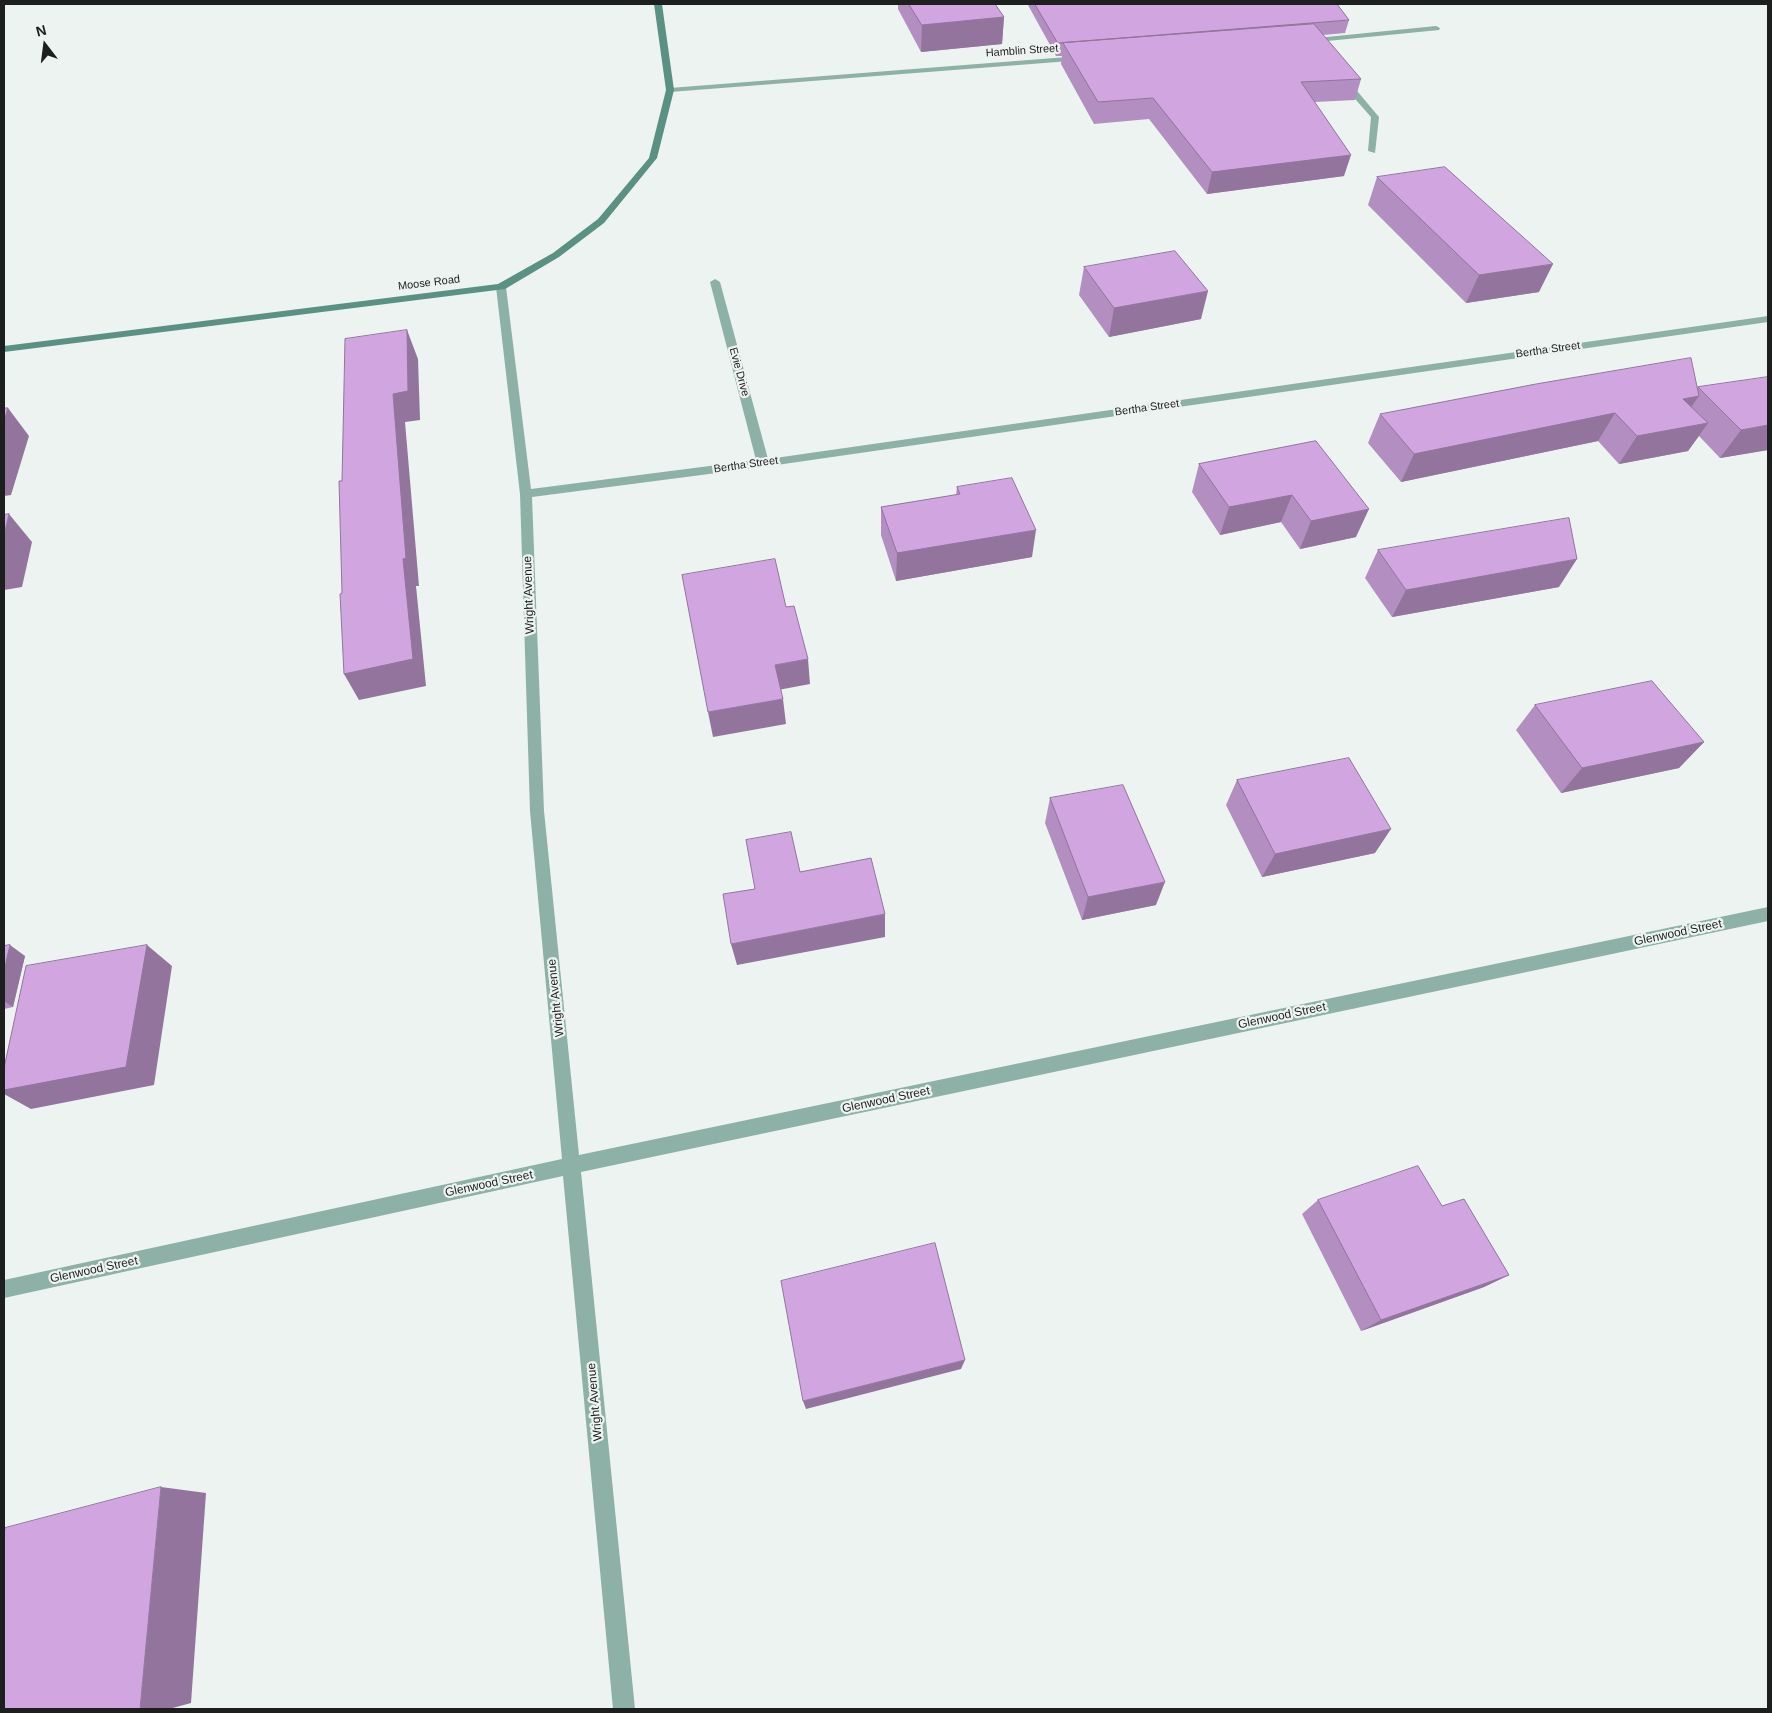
<!DOCTYPE html>
<style>
body{margin:0}
#map{position:relative;width:1772px;height:1713px;overflow:hidden;background:#edf3f1;font-family:Helvetica,sans-serif}
canvas{display:block}
.frame{position:absolute;inset:0;border:5px solid #1d1f1e;pointer-events:none}
.north{position:absolute;left:20px;top:20px;width:50px;height:50px;-webkit-text-stroke:4px #edf3f1;paint-order:stroke;rotate:345deg;font-size:14px;font-weight:700;line-height:20px;text-align:center;color:#1d1f1e}
.north::after{content:'';display:block;margin:auto;width:18px;height:22px;background:#1d1f1e;clip-path:polygon(50% 0,100% 100%,50% 72%,0 100%)}
</style>
<div id="map">
<canvas width="1772" height="1713"></canvas>
<div class="frame"></div>
<div class="north">N</div>
</div>
<script>
const context = document.querySelector('canvas').getContext('2d');
context.lineJoin = 'round';
function fill(path, color) { context.fillStyle = color; context.fill(path, 'evenodd'); }
function stroke(path, color, width, dash) { context.strokeStyle = color; context.lineWidth = width; context.lineCap = dash ? 'butt' : 'round'; context.setLineDash(dash || []); context.stroke(path); }
function write(font, color, halo, rows, align = 'center') {
  context.font = font + ' Helvetica,sans-serif'; context.lineWidth = 4.5; context.setLineDash([]); context.textBaseline = 'middle'; context.strokeStyle = halo; context.fillStyle = color; for (const [text, x, y, turn = 0] of rows) {
    context.save(); context.translate(x, y); context.rotate((+turn || 0) * Math.PI / 180); context.textAlign = isNaN(turn) ? turn : align; if (halo) context.strokeText(text, 0, 0); context.fillText(text, 0, 0); context.restore();
  }
}
fill(new Path2D(`
 M1436,26L1440,28L1439,30L1307,43L1303,41L1307,39Z
 M1080,56H1083V60L670,92L666,90L670,88Z
 M1341,79H1347L1379,117L1375,153L1368,151L1371,117L1341,83Z
 M715,279L720,282L768,459L1768,316V322L763,467L532,497L544,811L579,1155L1768,907V921L581,1172L635,1709H613L563,1176L4,1298V1280L562,1159L530,811L520,494L496,287L501,284L506,287L531,489L756,460L710,282Z`), '#8db1a6');
fill(new Path2D(`
 M654,4H662L674,90L657,158L604,223L559,257L505,289L4,352V346L498,284L553,253L598,219L649,158L666,90Z`), '#5a9182');
fill(new Path2D(`
 M898,4H995L1004,17L1002,44L921,52L898,9Z
 M1028,4H1337L1349,20L1345,33L1323,35L1361,79L1355,100L1315,102L1344,176L1207,194L1149,119L1094,124L1061,64L1062,56H1056L1028,5Z
 M1377,177L1539,292L1466,303L1368,205Z
 M1084,267L1201,319L1109,337L1079,295Z
 M1698,387L1768,450L1720,458L1699,436L1688,451L1619,464L1598,441L1401,482L1368,443L1380,414L1697,388Z
 M1316,441L1356,537L1300,549L1281,522L1220,535L1192,492L1199,464Z
 M957,487L1032,557L896,581L881,535V507L956,495Z
 M1378,550L1559,587L1392,617L1365,578Z
 M1535,705L1704,742L1679,768L1561,793L1516,730Z
 M1237,780L1375,853L1262,877L1226,805Z
 M1050,798L1156,905L1082,920L1045,823Z
 M4,946L25,956L13,1007L4,1009Z
 M1318,1200L1442,1206L1509,1275L1484,1287L1361,1331L1302,1214Z`), '#b38ec1');
fill(new Path2D(`
 M1004,17L1002,44L921,52L922,25Z
 M1351,155L1344,176L1207,194L1212,172Z
 M1553,264L1539,292L1466,303L1479,275Z
 M1208,291L1201,319L1109,337L1114,308Z
 M407,330L418,359L420,420L405,422L419,586H416L426,686L359,700L344,674L403,559L393,394Z
 M1699,396L1679,424L1683,399Z
 M8,408L29,436L11,495L4,496V421Z
 M1615,413L1598,441L1401,482L1414,454Z
 M1708,423L1688,451L1619,464L1637,436Z
 M1768,425V450L1720,458L1741,430Z
 M1292,495L1281,522L1220,535L1229,507Z
 M1369,509L1356,537L1300,549L1311,521Z
 M9,514L32,542L22,587L4,590V536Z
 M1036,530L1032,557L896,581L897,553Z
 M1577,559L1559,587L1392,617L1406,590Z
 M808,659L810,684L778,690L775,665Z
 M783,699L786,724L713,737L708,712Z
 M1704,742L1679,768L1561,793L1582,768Z
 M1391,829L1375,853L1262,877L1275,854Z
 M1165,882L1156,905L1082,920L1088,897Z
 M885,914V937L737,965L731,944Z
 M10,945L25,956L13,1007L4,1001V971Z
 M147,945L172,966L154,1085L31,1109L4,1094V1090Z
 M1509,1275L1484,1287L1361,1331L1381,1320Z
 M965,1360L961,1369L806,1409L803,1401Z
 M161,1487L206,1493L191,1703L169,1709H140Z`), '#92749d');
const building = new Path2D(`
 M909,4H995L1004,17L922,25Z
 M1035,4H1337L1349,20L1058,43Z
 M1314,24L1361,79L1301,82L1351,155L1212,172L1153,98L1098,102L1063,43Z
 M1445,167L1553,264L1479,275L1377,177Z
 M1175,251L1208,291L1114,308L1084,267Z
 M407,330L408,391L393,394L406,558L403,559L413,659L344,674L340,594L342,593L339,481H342L345,339Z
 M1691,358L1699,396L1683,399L1708,423L1637,436L1615,413L1414,454L1380,414L1536,384Z
 M1768,377V425L1741,430L1698,387Z
 M4,408H8L4,421Z
 M1316,441L1369,509L1311,521L1292,495L1229,507L1199,464Z
 M1012,478L1036,530L897,553L881,507L960,494L957,487Z
 M9,514L4,536V515Z
 M1569,518L1577,559L1406,590L1378,550Z
 M775,559L786,607L794,606L808,659L775,665L783,699L708,712L682,575Z
 M1652,681L1704,742L1582,768L1535,705Z
 M1349,758L1391,829L1275,854L1237,780Z
 M1123,785L1165,882L1088,897L1050,798Z
 M791,832L800,872L871,858L885,914L731,944L723,894L755,889L746,840Z
 M10,945L4,971V946Z
 M147,945L126,1067L4,1090V1068L26,966Z
 M1418,1166L1442,1206L1464,1199L1509,1275L1381,1320L1318,1200Z
 M935,1243L965,1360L803,1401L781,1281Z
 M161,1487L140,1709H4V1535L5,1528Z`);
fill(building, '#d0a5e0');
stroke(building, '#92749d', 1);
write('11px', '#1d1f1e', '#edf3f1', [
 ["Hamblin Street",1022,51,-4],
 ["Moose Road",429,283,-7],
 ["Bertha Street",1548,350,-8],
 ["Evie Drive",739,372,75],
 ["Bertha Street",1147,408,-8],
 ["Bertha Street",746,465,-8]
]);
write('12px', '#1d1f1e', '#edf3f1', [
 ["Wright Avenue",529,595,-92],
 ["Glenwood Street",1678,933,-12],
 ["Wright Avenue",556,998,-96],
 ["Glenwood Street",1282,1016,-12],
 ["Glenwood Street",886,1100,-12],
 ["Glenwood Street",489,1184,-12],
 ["Glenwood Street",94,1270,-12],
 ["Wright Avenue",595,1402,-95]
]);
</script>
